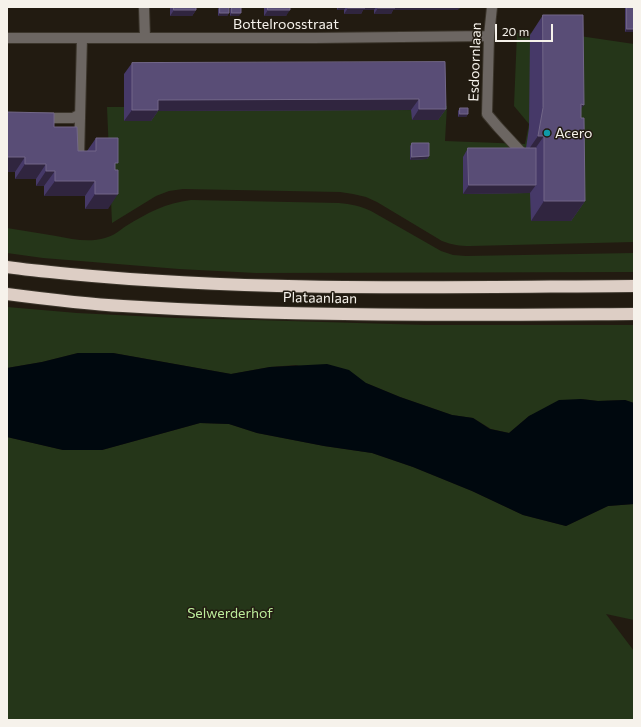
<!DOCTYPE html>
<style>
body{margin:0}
#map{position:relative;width:641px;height:727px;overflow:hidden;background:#221b11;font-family:Commissioner,sans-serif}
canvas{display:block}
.frame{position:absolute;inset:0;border:8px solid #f6f2eb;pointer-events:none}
.scale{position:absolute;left:495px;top:24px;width:58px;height:18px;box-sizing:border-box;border:2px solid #f6f2eb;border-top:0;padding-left:5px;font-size:12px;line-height:14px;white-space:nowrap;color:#f6f2eb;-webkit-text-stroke:3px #221b11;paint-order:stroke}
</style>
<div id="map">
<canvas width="641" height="727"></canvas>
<div class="frame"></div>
<div class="scale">20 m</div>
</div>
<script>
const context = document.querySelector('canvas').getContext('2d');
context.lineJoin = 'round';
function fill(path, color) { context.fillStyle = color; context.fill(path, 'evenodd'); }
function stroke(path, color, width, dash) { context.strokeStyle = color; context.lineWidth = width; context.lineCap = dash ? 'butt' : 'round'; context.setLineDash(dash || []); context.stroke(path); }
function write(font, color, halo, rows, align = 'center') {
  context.font = font + ' Commissioner,sans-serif'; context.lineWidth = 3; context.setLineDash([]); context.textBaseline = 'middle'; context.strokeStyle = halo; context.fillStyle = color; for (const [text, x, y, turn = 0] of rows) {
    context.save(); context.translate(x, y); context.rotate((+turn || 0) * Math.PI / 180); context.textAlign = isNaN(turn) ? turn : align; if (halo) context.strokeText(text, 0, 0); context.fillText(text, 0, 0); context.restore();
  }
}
fill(new Path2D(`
 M517,33L566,34L634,44V242L470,246C460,246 452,245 442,241L377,202L366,197L353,194L340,192L183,189L169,191L156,196L112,223L107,107L447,106L445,141L525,144L529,124L514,106Z
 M191,200L339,203C351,204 360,206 371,211L441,251L453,255L466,256L634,253V272L256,273L179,269L43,258L7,253V228C23,231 40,233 56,236C72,239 89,243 105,238C113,236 119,231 126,226C147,213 166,203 191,200Z
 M7,307L77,313L176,318L255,320L426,325H634V403L625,400L598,401L581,399L529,416L509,433L491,429L473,418L452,415L400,397L366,383L296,365L270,367L231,374L113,353H78L42,362L7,368Z
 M200,423L229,424L257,433L324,446L372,453L413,467L472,491L523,515L566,526L608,506L634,504V620L606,614L634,651V720H7V437L63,450H102Z`), '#253619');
fill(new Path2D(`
 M78,353H113L231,374L270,367L327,364L349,370L366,383L400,397L452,415L473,418L490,429L509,433L529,416L559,400L581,399L598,401L625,400L634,403V504L608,506L566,526L523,515L472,491L413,467L372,453L324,446L257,433L229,424L200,423L102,450H63L7,437V368L42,362Z`), '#00080e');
const street = new Path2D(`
 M144,7L145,38
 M492,7L489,36L487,114L498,127L522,153
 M7,38H314L489,36
 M41,118H73L80,114
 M79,158L82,38`);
const highway = new Path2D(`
 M7,267C28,270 49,272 70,274C257,292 446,287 634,286
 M7,294C45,299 84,304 123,306C293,317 464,315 634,314`);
stroke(street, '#3b352b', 12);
stroke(highway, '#3b352b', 14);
stroke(street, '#6c6662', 10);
stroke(highway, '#ddcec5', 12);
fill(new Path2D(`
 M170,7H196V10L192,16H170Z
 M219,7H229V13L227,16H218V9Z
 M231,7H241L239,16H230V9Z
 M264,7H290L286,16H264Z
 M337,7H460L459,9L456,10H393L391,14H374V10H363L361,14H344V10H337Z
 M625,7H634V32H625Z
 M543,15L585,201L571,221H531L530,193L463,194V157L468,148H526L529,128L530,35Z
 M445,62L446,109L438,120H412L411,110L158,111L151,121H124V74L132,63Z
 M460,108L468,114L466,117H458V111Z
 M7,112L54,127L78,151H87L96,138L115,167L108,209H85V196H44V186H36V179H15V172H7Z
 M412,143L429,156L427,159L410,160V146Z`), '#463968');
fill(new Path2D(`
 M339,7H346L344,10H337Z
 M363,7H376L374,10H363L361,14H344L348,8Z
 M393,7H460L459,9L456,10H393L391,14H374L378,8Z
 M174,10H196L192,16H170Z
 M268,10H290L286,16H264Z
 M220,13H229L227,16H218Z
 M232,13H241L239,16H230Z
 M627,29H634V32H625Z
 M419,99L411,110L158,111L151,121H124L132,110L158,100Z
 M581,104L584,105L570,124Z
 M419,109H446L438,120H412Z
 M460,114H468L466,117H458Z
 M538,136H544L530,156H524Z
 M429,156L427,159L410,160L412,157Z
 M7,157H25L15,172H7Z
 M25,164H46L36,179H15Z
 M46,171H55L44,186H36Z
 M55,181H95L85,196H44Z
 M469,185H536L530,193L463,194Z
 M95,194H118L108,209H85Z
 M544,201H585L571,221H531Z`), '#30253f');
const building = new Path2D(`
 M174,7H196V10H174Z
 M220,7H229V13H220Z
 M232,7H241V13H232Z
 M268,7H290V10H268Z
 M348,7H365V8H348Z
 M378,7H395V8H378Z
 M627,7H634V29H627Z
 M543,15H583L584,105L581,104V118H584L585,201H544V136H538L543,108Z
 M445,62L446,109H419V99L158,100V110H132V63Z
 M460,108H468V114H460Z
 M7,112L54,113V127H77L78,151H96V138H118V163H115V170H118V194H95V181H55V171H46V164H25V157H7Z
 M412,143H429V156L412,157Z
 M468,148H536V185H469Z`);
fill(building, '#594d76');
stroke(building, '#726788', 1);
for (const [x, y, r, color] of [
 [547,133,4,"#0f9aa8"]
]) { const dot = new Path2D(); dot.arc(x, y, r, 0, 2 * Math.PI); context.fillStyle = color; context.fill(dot); stroke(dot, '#221b11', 1.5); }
write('14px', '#f6f2eb', '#221b11', [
 ["Bottelroosstraat",286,24],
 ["Esdoornlaan",475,62,-88],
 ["Plataanlaan",320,298,1]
]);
write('14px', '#f6f2eb', '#221b11', [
 ["Acero",555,133]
], 'left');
write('14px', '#bcec9b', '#221b11', [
 ["Selwerderhof",230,613]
]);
</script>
